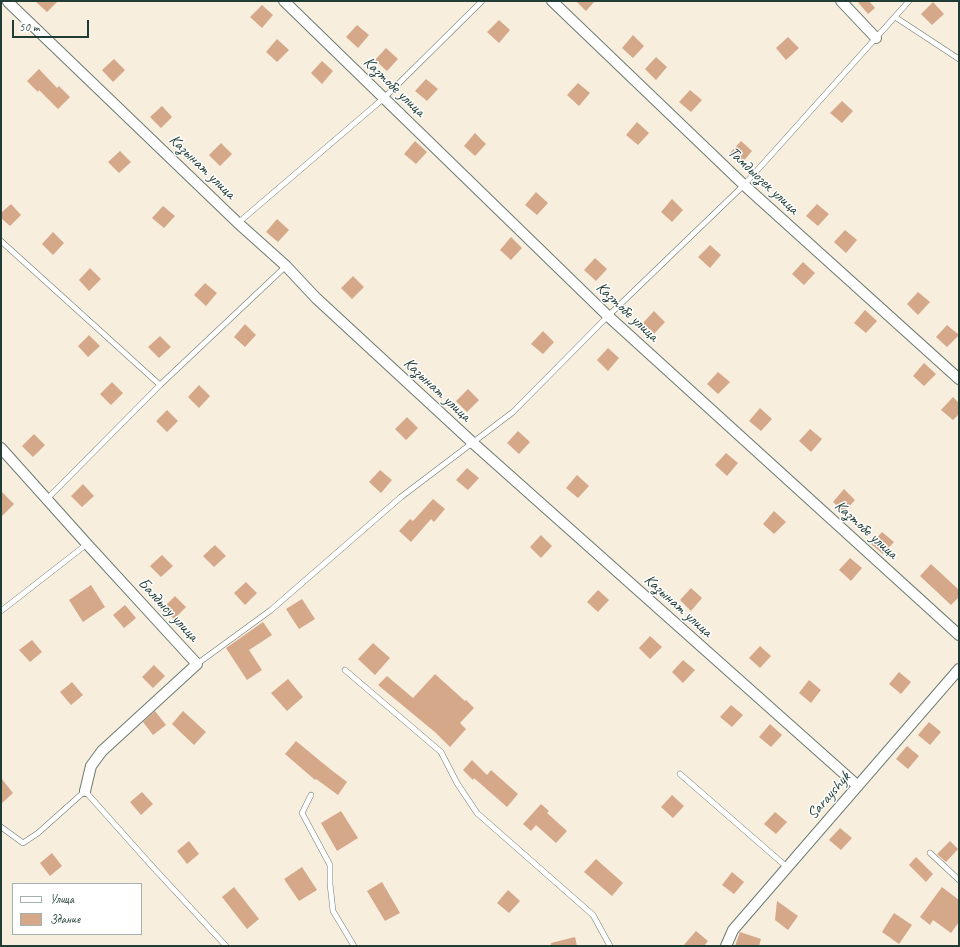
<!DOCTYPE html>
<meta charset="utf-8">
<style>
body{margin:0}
#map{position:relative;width:960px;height:947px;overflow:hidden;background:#f8eede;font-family:Caveat,sans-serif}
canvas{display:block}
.frame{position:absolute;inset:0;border:2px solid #1f3d34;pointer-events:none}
.legend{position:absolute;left:12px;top:883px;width:130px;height:52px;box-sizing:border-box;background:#fff;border:1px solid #a5b1ae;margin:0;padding:5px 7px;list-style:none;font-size:12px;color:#1f3d34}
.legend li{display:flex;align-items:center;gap:8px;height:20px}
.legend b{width:20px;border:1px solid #a5b1ae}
.scale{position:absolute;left:12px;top:20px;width:77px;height:18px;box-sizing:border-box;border:2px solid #1f3d34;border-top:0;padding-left:5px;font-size:12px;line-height:14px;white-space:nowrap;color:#1f3d34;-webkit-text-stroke:3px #fff;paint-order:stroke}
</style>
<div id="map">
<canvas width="960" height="947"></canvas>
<div class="frame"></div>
<ul class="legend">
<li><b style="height:5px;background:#fff"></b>Улица</li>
<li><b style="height:11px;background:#d4a889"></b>Здание</li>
</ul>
<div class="scale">50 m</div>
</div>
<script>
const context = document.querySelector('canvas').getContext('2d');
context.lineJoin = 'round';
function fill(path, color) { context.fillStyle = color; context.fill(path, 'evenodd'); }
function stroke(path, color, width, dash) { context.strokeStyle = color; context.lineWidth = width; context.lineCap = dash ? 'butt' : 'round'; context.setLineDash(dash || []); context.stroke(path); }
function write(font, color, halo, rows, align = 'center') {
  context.font = font + ' Caveat,sans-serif'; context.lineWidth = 3; context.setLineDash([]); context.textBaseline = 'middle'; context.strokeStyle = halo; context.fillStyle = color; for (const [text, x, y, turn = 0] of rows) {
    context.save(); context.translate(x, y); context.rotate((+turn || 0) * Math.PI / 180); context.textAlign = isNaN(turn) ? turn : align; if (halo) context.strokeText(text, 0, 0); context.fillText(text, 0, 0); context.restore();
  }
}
fill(new Path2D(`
 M35,1H58L47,12Z
 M576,1H595L586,11Z
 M857,1H869L875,8L868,14Z
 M933,2L944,14L932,25L921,14Z
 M262,5L273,15L262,28L250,17Z
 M499,20L510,30L499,43L487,32Z
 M357,25L369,35L358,48L346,37Z
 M633,35L644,46L633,58L622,48Z
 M788,37L799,48L786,60L776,48Z
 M277,39L289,50L277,62L266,52Z
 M386,48L398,59L387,71L375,60Z
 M656,57L667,67L656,80L645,69Z
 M114,59L125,70L113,82L102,70Z
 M322,61L333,71L322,84L311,73Z
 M39,69L57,88L59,86L70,97L58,109L39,90L38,92L27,81Z
 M426,79L438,89L427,101L415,91Z
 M578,83L590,93L579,106L567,95Z
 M690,90L702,100L691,112L679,102Z
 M842,101L853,111L842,123L830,113Z
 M162,106L172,117L161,128L150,117Z
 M637,122L649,133L638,145L626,135Z
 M475,133L486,144L475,156L464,146Z
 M415,141L427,152L416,164L404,154Z
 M741,141L752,151L741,164L730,153Z
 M221,143L232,154L220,166L209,155Z
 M120,151L131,162L119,173L108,162Z
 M536,192L548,203L537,215L525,205Z
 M672,199L683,210L672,222L661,212Z
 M11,204L21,215L10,226L1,218V213Z
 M817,204L829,214L818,226L806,216Z
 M163,206L175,216L164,228L152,218Z
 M277,219L289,230L278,242L266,232Z
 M845,230L857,240L846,253L834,242Z
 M53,232L64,243L53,255L42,244Z
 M511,237L522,248L511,260L500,250Z
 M710,245L721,255L710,268L698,257Z
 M595,258L607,269L596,281L584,270Z
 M803,262L815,273L804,285L792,274Z
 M90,268L101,279L89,291L79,280Z
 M353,276L364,287L352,299L341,288Z
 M205,283L217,293L206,306L194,295Z
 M918,292L930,302L918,315L907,304Z
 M865,310L877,321L866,333L854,323Z
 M654,311L665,322L654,334L643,323Z
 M245,324L256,335L245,347L234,337Z
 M947,325L959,335L947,347L936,337Z
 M543,331L554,342L543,354L531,344Z
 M89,335L100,346L88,357L78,346Z
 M160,336L171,347L159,358L148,347Z
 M608,348L619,358L608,371L597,360Z
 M924,363L936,374L924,386L913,376Z
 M718,372L730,382L718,394L707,384Z
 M112,382L123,393L111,405L100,394Z
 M199,385L210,396L199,408L188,397Z
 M468,389L479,400L467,412L456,401Z
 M953,397L959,403V414L953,420L941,410Z
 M760,408L772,419L761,431L749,421Z
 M167,410L178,421L167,432L156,421Z
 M407,417L418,428L406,440L395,429Z
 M810,429L822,439L811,452L799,441Z
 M518,431L530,442L519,454L507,443Z
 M34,434L45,445L33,457L22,446Z
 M726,453L738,463L727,476L715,465Z
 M467,468L479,478L468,490L456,480Z
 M380,470L392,480L381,493L369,482Z
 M577,475L589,486L578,498L566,488Z
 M83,484L94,496L82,507L71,496Z
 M844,489L855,500L844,512L833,502Z
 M1,491L14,504L1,517Z
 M433,499L445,509L434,522L431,519L411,542L399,531L410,519L413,521Z
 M774,511L786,522L774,534L763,524Z
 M882,532L894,542L883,554L871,544Z
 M541,535L552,546L541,558L530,547Z
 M215,545L226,556L214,567L203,556Z
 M162,555L173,566L161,577L150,566Z
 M850,558L862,568L851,581L839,570Z
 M931,564L959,590V597L951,605L920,576Z
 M246,582L257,593L245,605L234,593Z
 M91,585L105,607L83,622L69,600Z
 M691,588L702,598L691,611L680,600Z
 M598,590L609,600L598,612L587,602Z
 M175,596L186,607L174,619L163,608Z
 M302,599L315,619L299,629L286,609Z
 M125,605L136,618L124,628L113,615Z
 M263,622L272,635L249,650L262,670L247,680L226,648Z
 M650,636L662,647L650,659L639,648Z
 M32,640L42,652L30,662L19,650Z
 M373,643L390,658L375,675L358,659Z
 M760,646L771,656L760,668L749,658Z
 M683,660L695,670L683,683L672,672Z
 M154,665L165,676L153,688L142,677Z
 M899,672L911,682L901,694L889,684Z
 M435,674L465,701L466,700L474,708L460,723L466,729L450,747L436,733L378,685L387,676L413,698Z
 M288,679L303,697L287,711L271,693Z
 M809,680L821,690L811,703L799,693Z
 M72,682L83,695L71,705L60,692Z
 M731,705L743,715L732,727L720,717Z
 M155,711L166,725L153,735L143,722Z
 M183,711L206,732L194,745L172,724Z
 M929,722L941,732L930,745L918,735Z
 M770,724L782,735L771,747L759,737Z
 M296,741L330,769L347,782L338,795L316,779L315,780L285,754Z
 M907,746L919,756L908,769L896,759Z
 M472,760L487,775L491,770L518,794L507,807L474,778L473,780L463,770Z
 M1,778L13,793L1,804Z
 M142,792L153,804L141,815L130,802Z
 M672,795L684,806L673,818L661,807Z
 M541,804L549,811L547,813L567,831L556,843L536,825L531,831L523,824Z
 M341,811L358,838L337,851L321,823Z
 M775,812L787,822L776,834L764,824Z
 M840,828L852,838L841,850L829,840Z
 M189,841L199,854L187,864L177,851Z
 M950,841L958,849L946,862L937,854Z
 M52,853L62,866L50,876L40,863Z
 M916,857L933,874L926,882L909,865Z
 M596,859L623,883L612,896L584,872Z
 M302,867L317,890L299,901L284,879Z
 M732,872L744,882L734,894L722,885Z
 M382,882L400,913L385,921L367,891Z
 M234,887L259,919L247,929L222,897Z
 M942,887L959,900V922L951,933L933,920L930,925L920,917Z
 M508,890L520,901L509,913L497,903Z
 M777,901L798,916L788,930L775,920Z
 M894,913L912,925L899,944L882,932Z
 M696,931L708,941L704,946H683Z
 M740,932L761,939L759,946H735Z
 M575,937L577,946H551V943Z`), '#d4a889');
const service = new Path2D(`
 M895,17L959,59
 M238,223L384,98L482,1
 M1,241L160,385
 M47,499L160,385L286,266
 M1,611L87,544
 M197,664L271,610L401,497L513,412L608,316L744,185L909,1
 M345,670L441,752L457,783L477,813L593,915L610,946
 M680,774L788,868
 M311,795L302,813L330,865V884L333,911L354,946
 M1,827L23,843L38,833L85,791L151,865L226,946
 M930,853L959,880`);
const minor = new Path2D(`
 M284,1L608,316L959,635
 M552,1L744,185L959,379
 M841,1L876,38
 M8,2L238,223L286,266L316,298L473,443L858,786
 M1,448L87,544L197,664L102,751L91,766L85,791
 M726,946L733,930L959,669`);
stroke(service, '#6b7b70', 6);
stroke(minor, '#6b7b70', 12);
stroke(service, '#fff', 5);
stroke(minor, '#fff', 10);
write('16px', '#1f3d34', '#fff', [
 ["Казтобе улица",394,87,44],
 ["Казынат улица",202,167,44],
 ["Тамдыозек улица",763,181,43],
 ["Казтобе улица",627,312,43],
 ["Казынат улица",437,390,43],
 ["Казтобе улица",866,530,42],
 ["Казынат улица",678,606,42],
 ["Балдысу улица",168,610,47],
 ["Sarayshyk",829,796,-49]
]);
</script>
